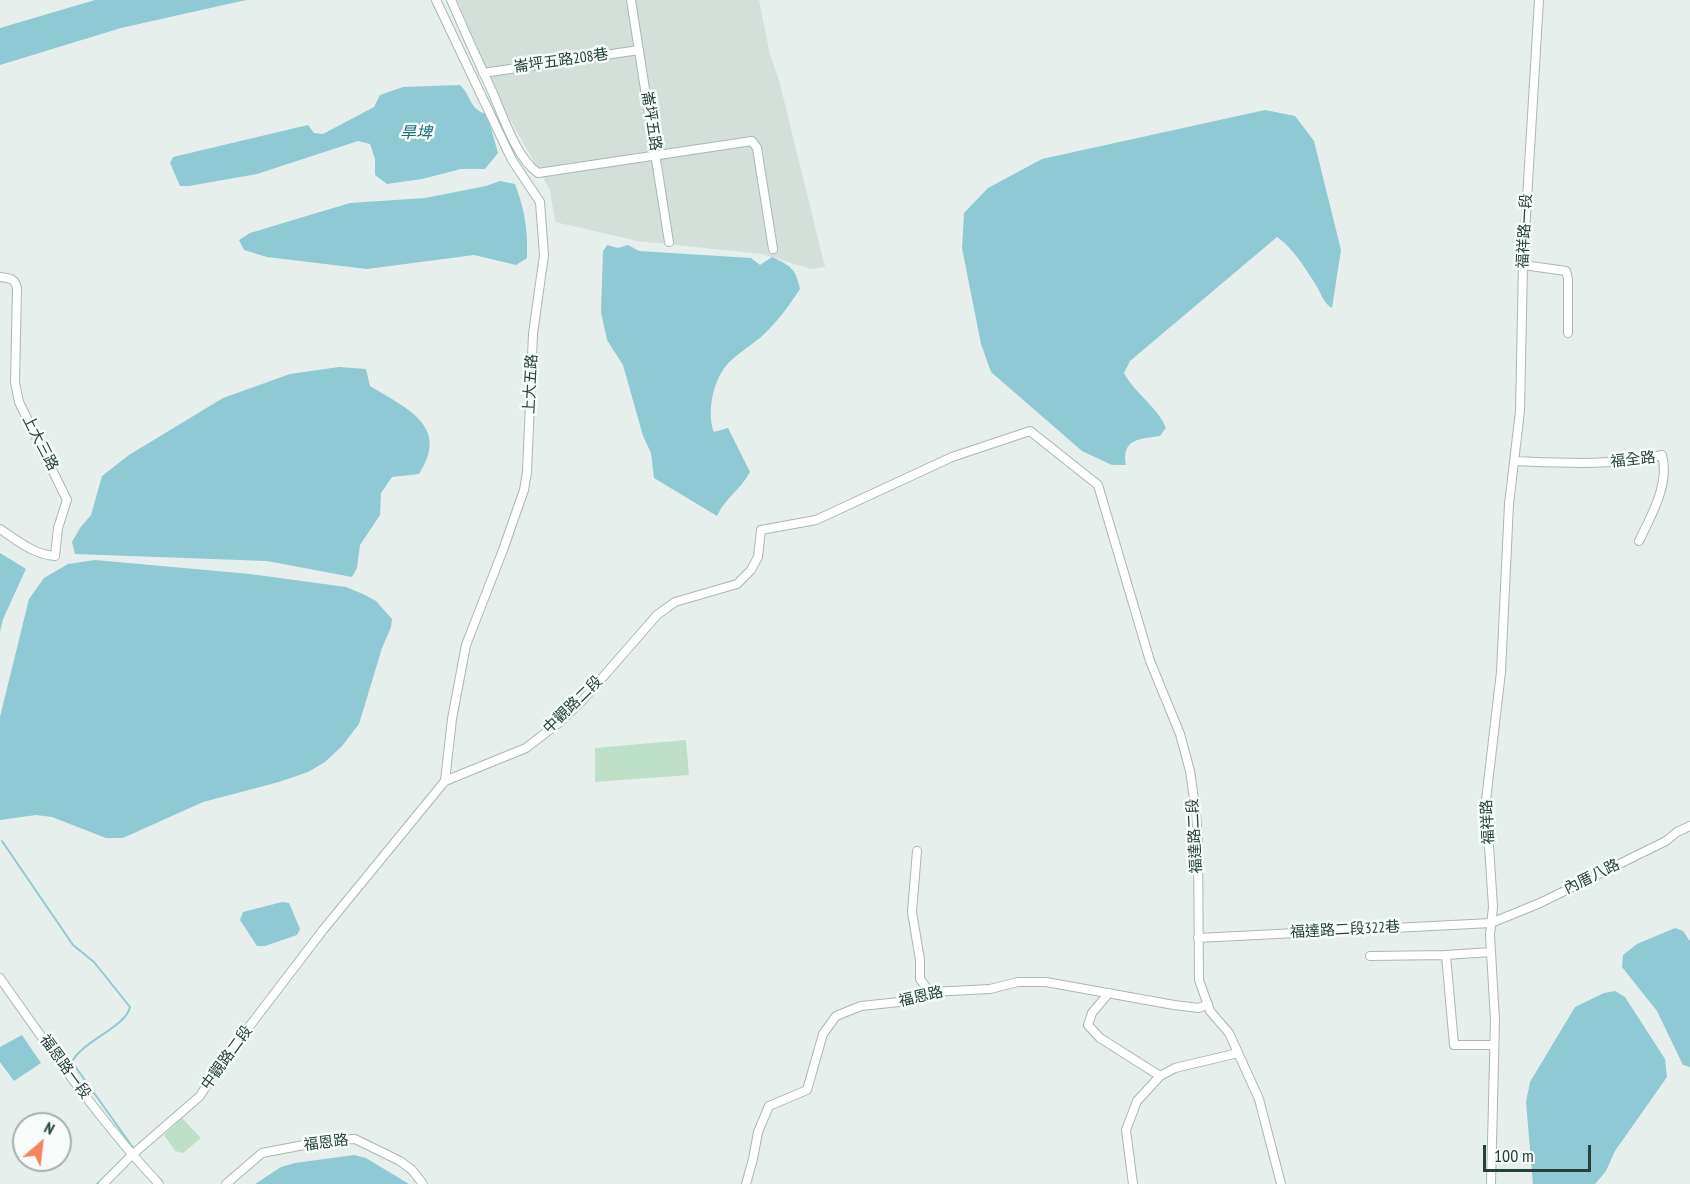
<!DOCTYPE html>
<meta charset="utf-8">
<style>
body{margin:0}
#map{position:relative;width:1690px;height:1184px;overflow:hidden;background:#e6efeb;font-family:"PT Sans Narrow",sans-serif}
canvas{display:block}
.north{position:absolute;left:12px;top:1112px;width:60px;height:60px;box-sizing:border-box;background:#f7fbf9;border:2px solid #a3b1ad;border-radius:50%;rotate:28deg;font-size:16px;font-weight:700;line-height:24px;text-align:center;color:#24423a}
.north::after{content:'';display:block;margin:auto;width:21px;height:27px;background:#f4845f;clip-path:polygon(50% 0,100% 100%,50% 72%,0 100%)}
.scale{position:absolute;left:1483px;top:1145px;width:108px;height:27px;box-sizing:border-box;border:3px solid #24423a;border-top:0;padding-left:8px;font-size:18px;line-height:21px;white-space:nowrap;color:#24423a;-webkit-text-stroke:4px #f7fbf9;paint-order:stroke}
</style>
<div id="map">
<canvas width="1690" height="1184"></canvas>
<div class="north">N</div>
<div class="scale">100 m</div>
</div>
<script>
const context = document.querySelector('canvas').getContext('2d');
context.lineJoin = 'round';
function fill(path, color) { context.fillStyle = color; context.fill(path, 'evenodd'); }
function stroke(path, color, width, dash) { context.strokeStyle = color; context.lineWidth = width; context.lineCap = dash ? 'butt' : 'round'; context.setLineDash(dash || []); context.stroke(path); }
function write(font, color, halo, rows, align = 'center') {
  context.font = font + ' "PT Sans Narrow","Noto Sans TC",sans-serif'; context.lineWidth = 5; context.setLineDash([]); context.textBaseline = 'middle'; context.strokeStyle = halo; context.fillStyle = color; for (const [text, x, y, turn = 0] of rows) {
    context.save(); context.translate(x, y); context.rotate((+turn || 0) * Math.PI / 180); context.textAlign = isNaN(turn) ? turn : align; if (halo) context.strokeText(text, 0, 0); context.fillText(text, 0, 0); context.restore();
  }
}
fill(new Path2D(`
 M457,0H759L770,55L779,80L825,267L811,269L762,254L638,241L555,222L550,190L503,107Z`), '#d4dfda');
fill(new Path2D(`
 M686,740L689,775L595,782V748Z
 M182,1118L201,1138L183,1153L175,1151L164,1135Z`), '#bfe0c8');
fill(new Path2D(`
 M95,0H246L121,28L0,65V28Z
 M460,85C471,95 470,111 487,114L498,153L485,169H461L422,179L387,184L375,175V159L370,144L358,141L257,174L189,186H180L170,163L173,157L308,125L314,133L323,134L374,107L380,95L403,87Z
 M1265,110L1295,116L1314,141L1341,250L1332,308C1324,304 1321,293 1316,285C1305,268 1293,248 1277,237L1130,361L1124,373C1135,394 1158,407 1166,428L1160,436C1141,439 1121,438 1126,465H1112L1082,451L991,372L981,344L962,248L964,213L988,188L1042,159Z
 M500,181L515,184C525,211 528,229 527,258L516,265L474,255L367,269L267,257L244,250L239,240L250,233L350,203L425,198L486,186Z
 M607,245L618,248L628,245L639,251L751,258L760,265L772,257C791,266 796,269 800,289C789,306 777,322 762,336C751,346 730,358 723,370C712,386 707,415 714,432L728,428L750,472C741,489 725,498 717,516L654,478L651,453L643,436L623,365L607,340L601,312L603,251Z
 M339,367L366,369L370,386C405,408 451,425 419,474L392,477L381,493L380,515L360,545L357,568L352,577L267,561L75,554L72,542L80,528L91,515L102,476L129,455L223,398L290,374Z
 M0,553L26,569L3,619L0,632Z
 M95,560L250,574L346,587L363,594L376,601L392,619L391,627L382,648L359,724L342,746L325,762L308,772L279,782L203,802L123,838H106L52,817L36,815L0,820V717L29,599L44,578L68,564Z
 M282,902L289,903L300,929L297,935L265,946H257L240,920L243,912Z
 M1675,928L1683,931L1690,941V1067L1683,1065L1657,1011L1622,967L1623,955L1637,944Z
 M1615,991L1625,997L1665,1059L1667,1077L1615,1151L1606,1171L1595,1184H1533L1526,1102L1530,1082L1575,1007L1604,993Z
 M22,1035L41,1063L14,1081L0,1062V1047Z
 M354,1155L366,1158L409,1184H255L281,1167L295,1163Z`), '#8ec9d4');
stroke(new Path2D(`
 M2,841L73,945L94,962L130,1007C126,1027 82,1041 72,1062L134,1149
 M97,1184L104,1178`), '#8ec9d4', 2);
const minor = new Path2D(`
 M436,0L512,160L540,202L544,255L533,334L527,472L524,490L503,550L466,645L452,719L445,781
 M451,0C464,30 477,59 491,89C502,113 516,158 538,173L752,141L757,148L773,249
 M631,0L669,242
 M483,73L639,50
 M1523,265L1566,271L1568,279V333
 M0,277C9,278 15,278 17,288L15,382L19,402L67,500L58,528L55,556C33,554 18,541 0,529
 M1515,461C1565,463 1613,466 1662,455C1670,484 1651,516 1639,541
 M917,851L912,912L920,960V979L930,992
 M1198,938L1491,923L1540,903L1666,841L1677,832L1690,826
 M1446,955L1454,1045H1494
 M1370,956L1446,955L1491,952
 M0,978C49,1048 101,1122 159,1184
 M1109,993L1092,1013L1088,1025L1100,1038L1160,1076
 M103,1184L132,1155L200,1096L216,1070L323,930L445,781L526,748L561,721L582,701L657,615L675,602L737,584L751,570L758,557L761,530L816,520L952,457L1030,431L1098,485L1150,661L1180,734L1190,771L1196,813L1198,841L1199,980L1210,1011L1229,1033L1259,1099L1281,1184
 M226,1184L262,1153L330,1140L355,1139L400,1161L412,1170L423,1184
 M746,1184L753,1159L758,1132L769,1106L807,1090L823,1034L836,1016L861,1006L919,1000L930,992L990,989L1018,982H1046L1174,1005L1199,1008L1208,1004
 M1133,1184L1126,1130L1137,1101L1160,1076L1175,1068L1238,1053
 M1491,1184L1495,1020L1490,935L1493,907L1486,800L1501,672L1509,504L1520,411L1523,265L1539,0`);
stroke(minor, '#a8b8b2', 10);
stroke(minor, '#fff', 8);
write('15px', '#24423a', '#f7fbf9', [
 ["崙坪五路208巷",561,61,-8],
 ["崙坪五路",651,121,81],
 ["福祥路一段",1525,231,-87],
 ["上大五路",531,384,-87],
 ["上大三路",40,443,63],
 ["福全路",1633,460,-6],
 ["中觀路二段",573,705,-44],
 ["福祥路",1488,822,-93],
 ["福達路二段",1195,836,-93],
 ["內厝八路",1592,877,-26],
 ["福達路二段322巷",1345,930,-3],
 ["福恩路",921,997,-13],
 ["中觀路二段",227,1058,-54],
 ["福恩路一段",65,1067,54],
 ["福恩路",326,1143,-7]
]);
write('italic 16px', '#1c6f80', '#f7fbf9', [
 ["旱埤",416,133]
]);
</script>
